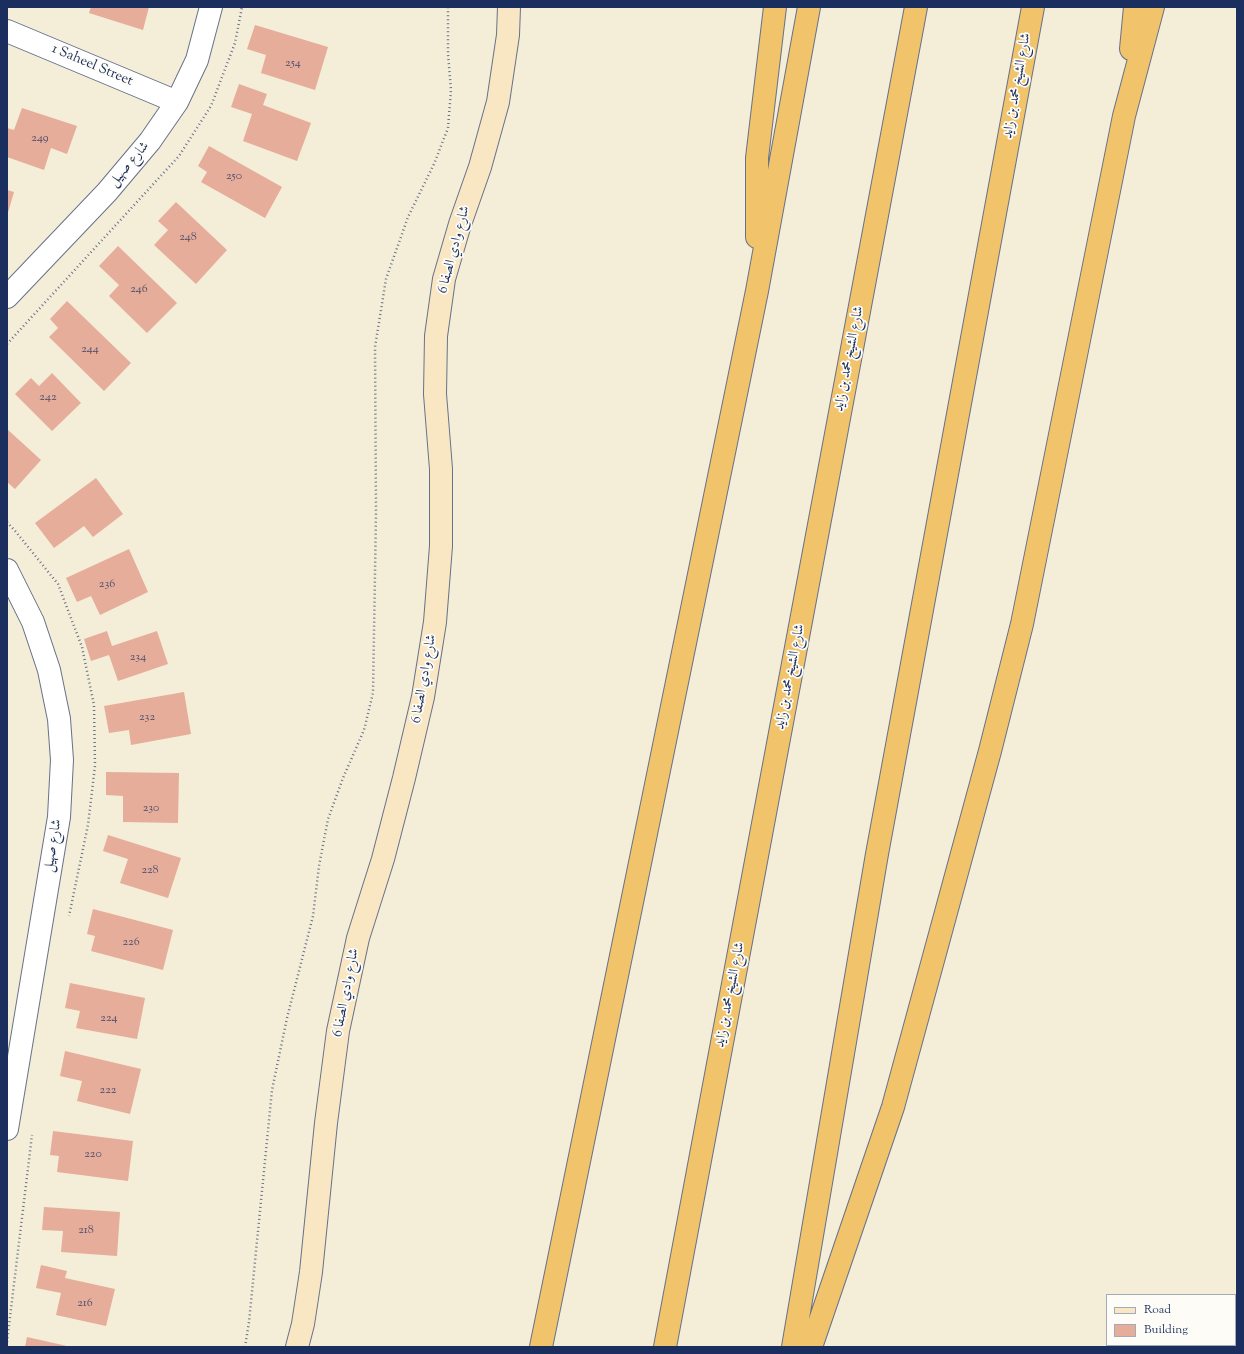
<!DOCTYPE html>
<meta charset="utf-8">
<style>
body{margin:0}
#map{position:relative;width:1244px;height:1354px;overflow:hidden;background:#f4edd8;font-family:"Sorts Mill Goudy",serif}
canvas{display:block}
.frame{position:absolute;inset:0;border:8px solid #1b2f5e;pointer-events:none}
.legend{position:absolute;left:1106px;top:1294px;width:130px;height:52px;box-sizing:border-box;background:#fdfcf7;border:1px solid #a3aaba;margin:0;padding:5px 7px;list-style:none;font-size:12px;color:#1b2f5e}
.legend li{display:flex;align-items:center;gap:8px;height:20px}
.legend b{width:20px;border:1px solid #a3aaba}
</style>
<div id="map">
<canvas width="1244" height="1354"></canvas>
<div class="frame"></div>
<ul class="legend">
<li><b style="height:5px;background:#f9e7c3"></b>Road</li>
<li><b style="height:11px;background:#e5ad9a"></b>Building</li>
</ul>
</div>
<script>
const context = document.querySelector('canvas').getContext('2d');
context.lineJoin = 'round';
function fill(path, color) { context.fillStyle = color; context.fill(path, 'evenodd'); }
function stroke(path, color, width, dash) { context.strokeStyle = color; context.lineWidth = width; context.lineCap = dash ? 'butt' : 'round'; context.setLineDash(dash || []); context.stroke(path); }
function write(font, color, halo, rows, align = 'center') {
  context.font = font + ' "Sorts Mill Goudy",Amiri,serif'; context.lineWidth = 3.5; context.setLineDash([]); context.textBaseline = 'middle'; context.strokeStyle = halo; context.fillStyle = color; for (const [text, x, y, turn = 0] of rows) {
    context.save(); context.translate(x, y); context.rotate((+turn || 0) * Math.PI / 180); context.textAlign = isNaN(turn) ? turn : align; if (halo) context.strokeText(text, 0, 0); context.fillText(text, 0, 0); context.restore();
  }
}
fill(new Path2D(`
 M91,7H149L143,30L89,13Z
 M255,25L328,47L315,90L261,73L266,55L247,49Z
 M239,84L267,94L263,105L311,123L297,161L243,141L252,114L231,107Z
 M22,108L77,126L67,154L51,148L44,170L7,157V128L14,130Z
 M209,146L282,187L265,218L201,182L207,172L198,166Z
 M7,190L14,192L7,216Z
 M176,202L227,250L196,284L154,245L168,230L158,221Z
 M118,246L177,303L147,333L109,296L119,285L99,266Z
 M67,301L131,363L104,391L49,337L58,328L50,319Z
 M52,373L81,403L52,431L15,394L31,378L39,386Z
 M7,429L41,460L15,489L7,482Z
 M96,478L123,514L93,537L84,526L54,548L35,523Z
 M129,549L148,592L100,615L91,596L77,602L66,578Z
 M107,631L112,646L157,631L168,664L118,681L109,655L91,661L84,639Z
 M184,692L191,734L131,745L129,730L109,733L104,706Z
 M106,772L179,773L178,823L123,822V796L106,795Z
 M108,835L181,858L168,898L120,883L128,859L103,851Z
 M93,909L173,930L163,970L91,951L95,936L87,934Z
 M70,983L145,998L137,1039L76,1028L80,1011L65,1008Z
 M65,1051L141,1069L130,1114L77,1101L82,1081L60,1076Z
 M53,1131L133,1141L128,1181L57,1172L59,1156L50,1155Z
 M44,1207L120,1212L117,1256L61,1252L63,1231L42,1230Z
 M41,1265L67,1271L65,1278L115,1289L106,1326L56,1315L61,1293L36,1288Z
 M27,1337L67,1346V1347H25Z`), '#e5ad9a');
const street = new Path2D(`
 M7,31L177,102
 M7,297L107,192L150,141L177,102L197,60L211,7
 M7,570L33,622L49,670L59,719L62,760L59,817L7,1129`);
const secondary = new Path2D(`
 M297,1347L303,1324L311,1272L326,1123L338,1031L358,938L383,859L404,778L423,697L435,622L441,546V469L435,394L436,336L444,279L460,224L480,167L498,102L508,35L509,7`);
const highway = new Path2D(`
 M1131,49L1135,7
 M757,237V158L775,7
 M541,1347L757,291L809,7
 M665,1347L916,7
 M793,1347L877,854L1033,7
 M811,1347L893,1107L990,751L1022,624L1124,116L1153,7`);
stroke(street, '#677289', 24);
stroke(secondary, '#677289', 24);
stroke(highway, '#677289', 24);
stroke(new Path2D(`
 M7,344L179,156L211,106L235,43L242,7
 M7,522L16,532L58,584L82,647L94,705L95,766L88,825L69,916
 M7,1342L32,1135
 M245,1347L249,1322L272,1090L287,1018L313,916L319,866L328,819L343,778L364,730L373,693L376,512L375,347L386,279L408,217L434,164L448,128L451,90L448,54V7`), '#677289', 2.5, [1, 3]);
stroke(street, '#fff', 22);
stroke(secondary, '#f9e7c3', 22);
stroke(highway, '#f1c36a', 22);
write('12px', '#4e4e6d', null, [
 ["254",293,64],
 ["249",40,139],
 ["250",234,177],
 ["248",188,238],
 ["246",139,290],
 ["244",90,350],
 ["242",48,398],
 ["236",107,585],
 ["234",138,658],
 ["232",147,718],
 ["230",151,809],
 ["228",150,871],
 ["226",131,943],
 ["224",109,1019],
 ["222",108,1091],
 ["220",93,1155],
 ["218",86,1231],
 ["216",85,1304]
]);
write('14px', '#1b2f5e', '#fdfcf7', [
 ["1 Saheel Street",92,66,23],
 ["شارع الشيخ محمد بن زايد",1018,86,-80],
 ["شارع صهيل",130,165,-50],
 ["شارع وادي الصفا 6",455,250,-75],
 ["شارع الشيخ محمد بن زايد",850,359,-79],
 ["شارع الشيخ محمد بن زايد",791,677,-79],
 ["شارع وادي الصفا 6",425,679,-80],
 ["شارع صهيل",54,846,-81],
 ["شارع وادي الصفا 6",347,993,-79],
 ["شارع الشيخ محمد بن زايد",731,995,-79]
]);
</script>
